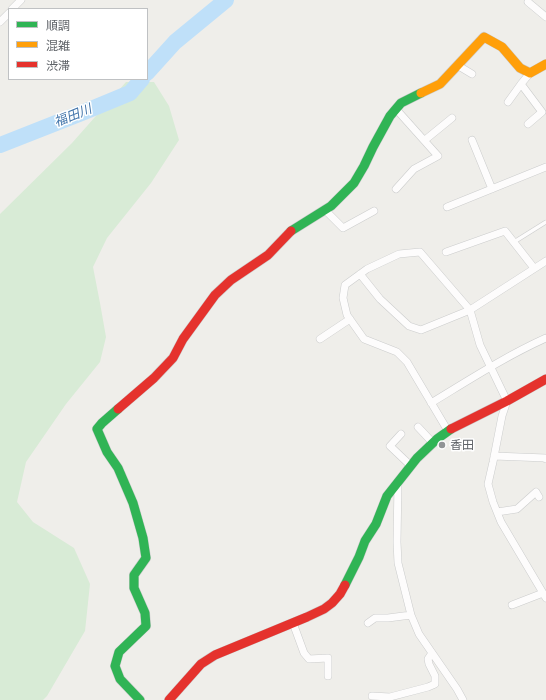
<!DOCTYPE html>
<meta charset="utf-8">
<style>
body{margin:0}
#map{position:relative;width:546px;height:700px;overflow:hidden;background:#efeeea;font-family:Cabin,"Noto Sans JP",sans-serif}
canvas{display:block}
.legend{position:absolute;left:8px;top:8px;width:140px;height:72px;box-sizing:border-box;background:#fff;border:1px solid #bfc1c3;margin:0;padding:5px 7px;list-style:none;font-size:12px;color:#5f6368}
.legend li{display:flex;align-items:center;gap:8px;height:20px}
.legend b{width:20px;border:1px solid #bfc1c3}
</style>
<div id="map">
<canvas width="546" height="700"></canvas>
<ul class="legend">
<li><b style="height:5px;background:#30b455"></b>順調</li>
<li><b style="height:5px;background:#ff9f0a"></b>混雑</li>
<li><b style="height:5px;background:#e5322d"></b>渋滞</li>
</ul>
</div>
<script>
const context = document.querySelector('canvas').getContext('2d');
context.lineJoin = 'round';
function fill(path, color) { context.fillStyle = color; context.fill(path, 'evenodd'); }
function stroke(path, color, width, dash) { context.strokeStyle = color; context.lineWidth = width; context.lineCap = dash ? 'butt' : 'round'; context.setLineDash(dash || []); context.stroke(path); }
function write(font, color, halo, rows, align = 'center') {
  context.font = font + ' Cabin,"Noto Sans JP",sans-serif'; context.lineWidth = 3; context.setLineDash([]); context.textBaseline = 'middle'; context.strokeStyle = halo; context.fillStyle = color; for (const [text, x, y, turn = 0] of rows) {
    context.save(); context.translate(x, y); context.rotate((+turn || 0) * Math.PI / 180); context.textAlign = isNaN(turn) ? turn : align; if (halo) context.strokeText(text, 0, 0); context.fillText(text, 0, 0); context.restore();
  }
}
fill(new Path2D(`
 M126,82H154L169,106L179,140L151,183L107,238L93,267L100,303L106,337L100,362L66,404L26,462L17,502L33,522L74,548L90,584L85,631L47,696L43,700H0V214L72,143Z`), '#d8ebd6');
stroke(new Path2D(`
 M147,73L175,42L226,0
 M0,145L84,112L130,93L142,79`), '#bfe0f9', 16);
const lane = new Path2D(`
 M514,242L546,222`);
const street = new Path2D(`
 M528,2L546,17
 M12,9L21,0
 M0,22L9,13
 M457,65L472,74
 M508,102L521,84
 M528,124L542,112L521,84L530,73
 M425,140L452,118
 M472,140L492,189
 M396,189L414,169L438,156L396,109
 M447,207L546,167
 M325,210L343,228L374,211
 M446,252L505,231L534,268
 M546,261L470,310L480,345L507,401L502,416L493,462L488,484L493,502L501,522L546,598
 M360,274L380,299L409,326L421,330L470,310L420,252L399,254L367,269L345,285L343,298L347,315L364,339L397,352L407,362L448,431
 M320,339L350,319
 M431,403C469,380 506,356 546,338
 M418,427L433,443
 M401,434L390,446L411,466
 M494,456L546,458V459
 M398,482L397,542L398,563L411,615L419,634L457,689L463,700
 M497,512L517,509L536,492L539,497
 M512,605L543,593
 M293,623L304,653L309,659L328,658V676
 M368,623L375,618H388L411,615
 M372,696L390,697L428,687L435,684V676L429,664L428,659L432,653`);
const fast = new Path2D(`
 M291,231L331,206L354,183L364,166L373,147L390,116L401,103L421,93
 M118,409L102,423L97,429L107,452L118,468L133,503L143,538L146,558L134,575V588L145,613L146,626L119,652L115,666L120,679L140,700
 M345,585L359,557L365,541L376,524L387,496L417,458L437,439L451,429`);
const slow = new Path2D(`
 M421,93L440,84L484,37L502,47L520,68L530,73L546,64`);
const jam = new Path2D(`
 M118,409L154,378L173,358L183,339L215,295L231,280L268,255L291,231
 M451,429L507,401L546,379
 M169,700L201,664L215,655L307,617L324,609L332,603L340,594L345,585`);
stroke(lane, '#cbcccc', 4.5);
stroke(street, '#cbcccc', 8);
stroke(fast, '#cacacb', 10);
stroke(slow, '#cacacb', 10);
stroke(jam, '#cacacb', 10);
stroke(lane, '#fdfcfc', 3.5);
stroke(street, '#fdfcfc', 7);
stroke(fast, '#30b455', 9);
stroke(slow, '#ff9f0a', 9);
stroke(jam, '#e5322d', 9);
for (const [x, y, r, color] of [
 [442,445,4,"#919496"]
]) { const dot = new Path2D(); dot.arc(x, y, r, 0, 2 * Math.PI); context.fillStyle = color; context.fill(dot); stroke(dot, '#fff', 1.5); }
write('12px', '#5f6368', '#fff', [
 ["香田",450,445]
], 'left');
write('italic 13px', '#4174aa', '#fff', [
 ["福田川",73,116,-22]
]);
</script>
